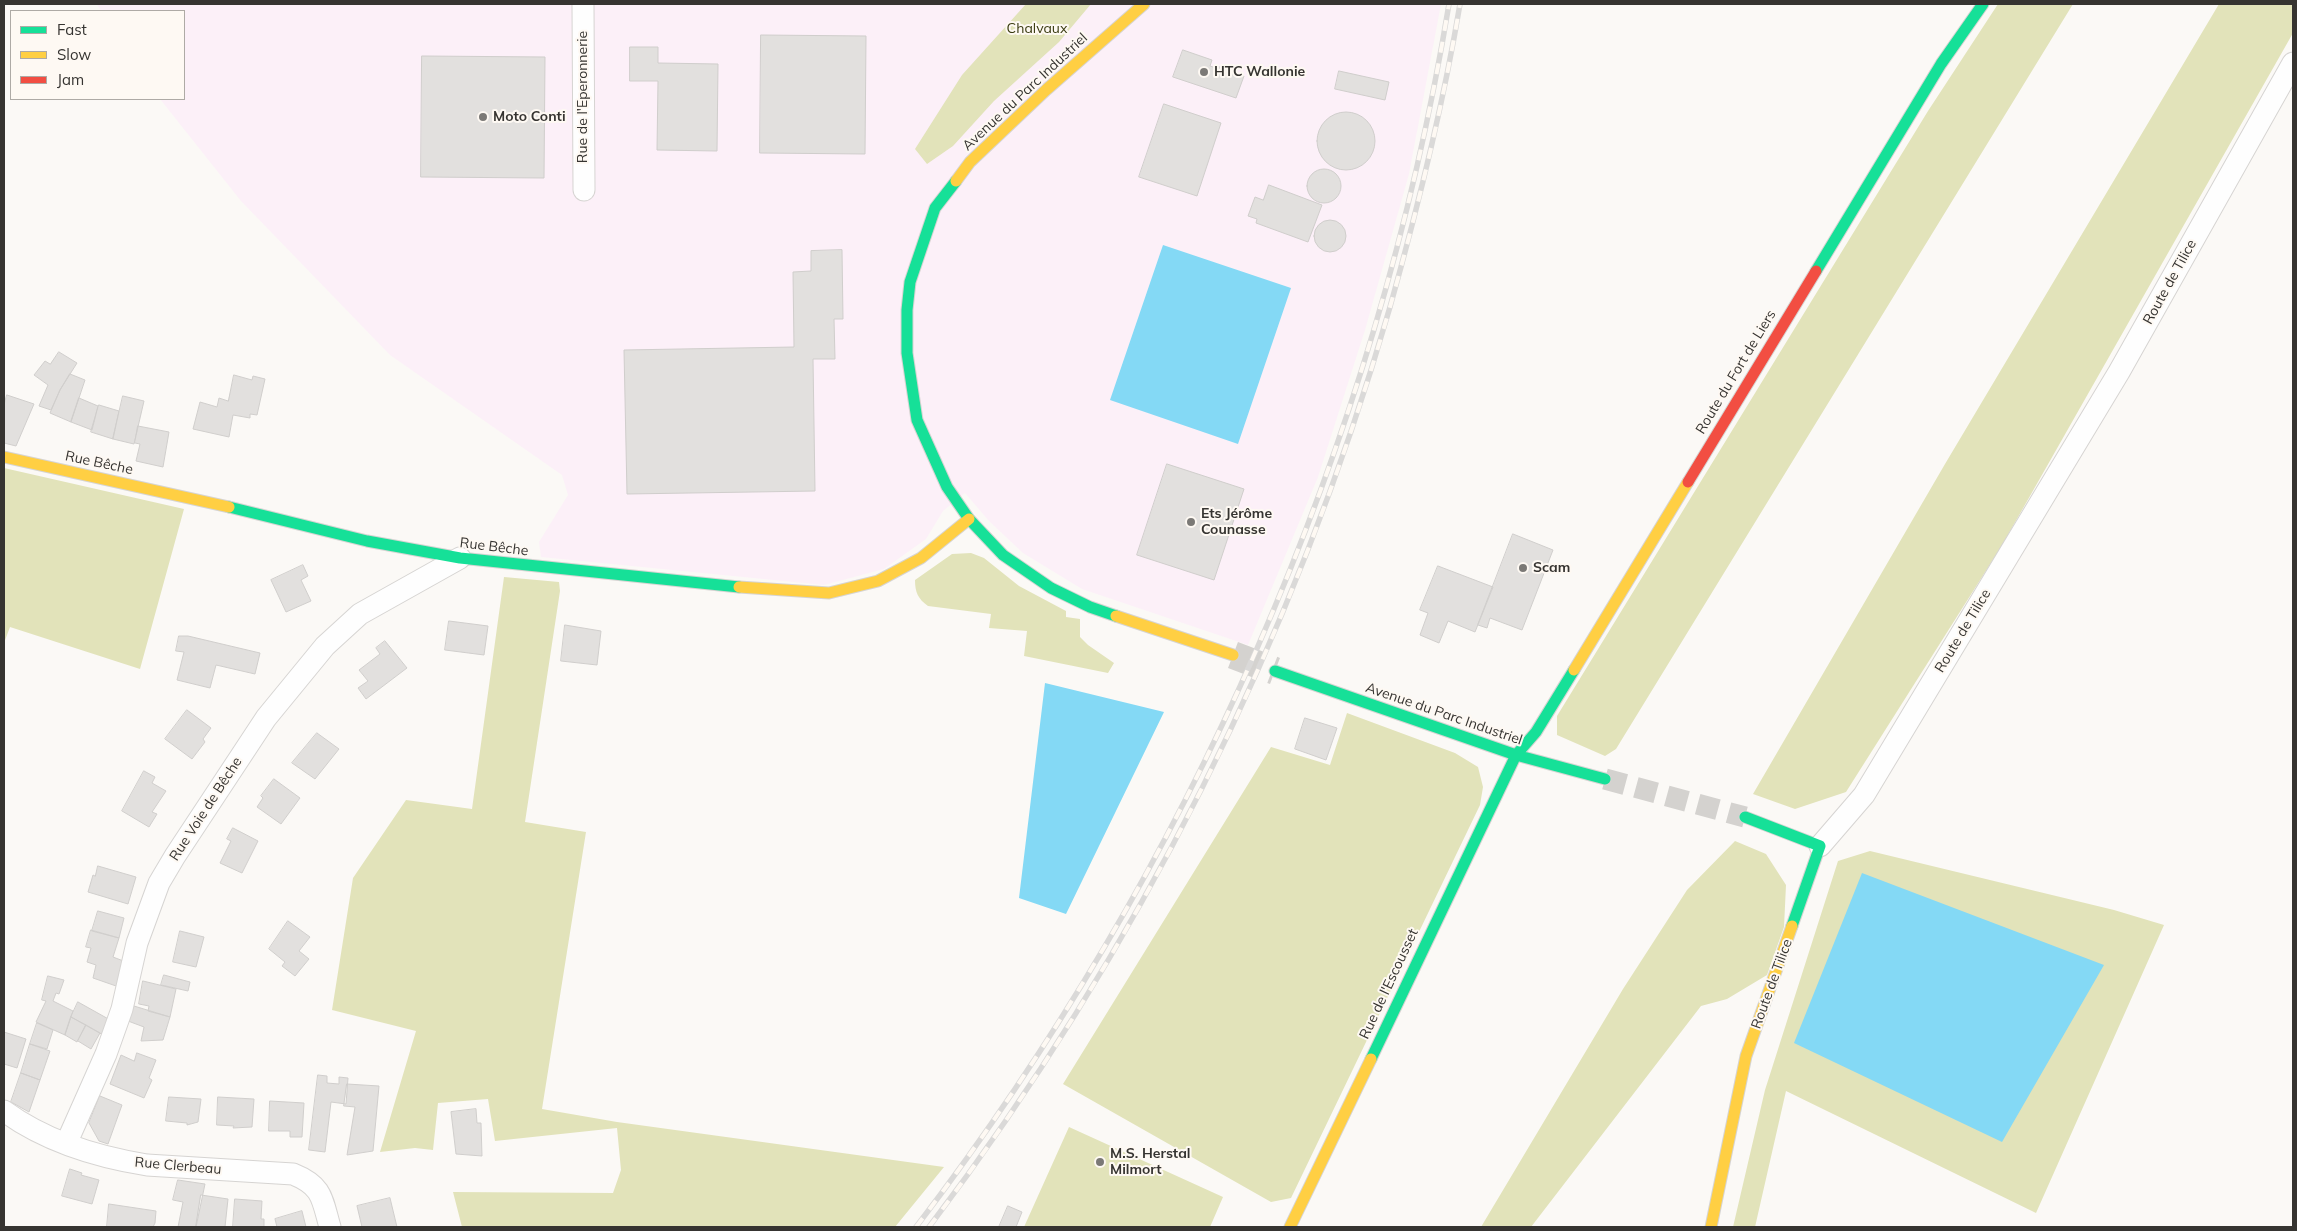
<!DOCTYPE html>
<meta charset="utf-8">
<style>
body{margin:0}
#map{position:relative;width:2297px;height:1231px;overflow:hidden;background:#fbf9f6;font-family:Mulish,sans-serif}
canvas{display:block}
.frame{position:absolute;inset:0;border:5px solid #363431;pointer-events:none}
.legend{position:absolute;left:10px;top:10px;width:175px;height:90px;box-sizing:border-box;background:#fef9f3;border:1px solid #aeaaa5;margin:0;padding:6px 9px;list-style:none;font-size:15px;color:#363431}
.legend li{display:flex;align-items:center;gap:10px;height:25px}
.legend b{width:25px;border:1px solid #aeaaa5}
</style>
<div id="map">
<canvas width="2297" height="1231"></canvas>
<div class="frame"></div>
<ul class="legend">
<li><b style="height:6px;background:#16e098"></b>Fast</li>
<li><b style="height:6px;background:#ffcf43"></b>Slow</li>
<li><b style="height:6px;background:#f24e42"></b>Jam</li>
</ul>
</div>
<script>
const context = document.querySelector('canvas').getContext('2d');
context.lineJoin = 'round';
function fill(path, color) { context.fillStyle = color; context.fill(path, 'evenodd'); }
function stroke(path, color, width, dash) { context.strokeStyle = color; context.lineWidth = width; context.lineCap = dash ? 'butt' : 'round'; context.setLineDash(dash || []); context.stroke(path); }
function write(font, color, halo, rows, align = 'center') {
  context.font = font + ' Mulish,sans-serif'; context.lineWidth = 4; context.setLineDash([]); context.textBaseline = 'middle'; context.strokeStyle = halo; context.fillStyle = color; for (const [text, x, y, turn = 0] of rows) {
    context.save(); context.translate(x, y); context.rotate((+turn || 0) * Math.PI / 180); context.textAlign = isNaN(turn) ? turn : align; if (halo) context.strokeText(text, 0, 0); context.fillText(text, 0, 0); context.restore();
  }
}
fill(new Path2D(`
 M97,4H1441L1409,174L1365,330L1318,477L1248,645L1082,589L1023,553L989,521L965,493L943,511L926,539L884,569L824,585L541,557L539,542L568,495L562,475L390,355L241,201L160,99H184V11H101Z`), '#fcf0f8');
fill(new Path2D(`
 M1026,4H1091L1059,42L994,101L953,146L927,164L915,149L962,75Z
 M1998,4H2073L1616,749L1605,756L1557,735V716L1928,111Z
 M2219,4H2293V33L2001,547L1846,792L1795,809L1753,794L1945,464Z
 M4,468L184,509L140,669L10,627L4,643Z
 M971,553L984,558L1019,586L1066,611V617L1080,619V637L1088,645L1114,663L1108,673L1024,656L1027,631L989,628L991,614L928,606C918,599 915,592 915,580L952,554Z
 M504,577L559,582L560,591L525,822L586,832L542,1109L617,1122L944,1167L895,1227H462L453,1192L613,1193L621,1170L617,1128L495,1141L488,1099L438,1103L433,1150L415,1148L380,1152L416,1031L332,1010L353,878L406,800L472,809Z
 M1347,713L1455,753L1478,767L1483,787L1480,805L1291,1198L1271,1202L1063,1084L1271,747L1330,765Z
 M1735,841L1766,854L1786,885L1784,927L1767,975L1727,999L1701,1006L1531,1227H1481L1623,989L1687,890Z
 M1870,851L2114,910L2164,925L2036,1213L1786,1091L1755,1227H1733L1765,1090L1838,861Z
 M1069,1127L1223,1197L1210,1227H1024Z`), '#e2e3ba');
fill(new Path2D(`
 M1163,245L1291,288L1238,444L1110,400Z
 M1045,683L1164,712L1066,914L1019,898Z
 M1862,873L2104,965L2002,1142L1794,1043Z`), '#84d9f5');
const building = new Path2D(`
 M761,35L866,36L865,154L760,153Z
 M630,47H658V63L718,64L717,151L657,150L658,81H630Z
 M1183,50L1212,60L1210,66L1216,68L1217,66L1244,76L1236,98L1173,77Z
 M422,56L545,57L544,178L421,177Z
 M1339,71L1389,82L1385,100L1335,89Z
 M1164,104L1221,123L1197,196L1139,177Z
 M1317 141a29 29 0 1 1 58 0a29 29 0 1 1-58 0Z
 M1307 186a17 17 0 1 1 34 0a17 17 0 1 1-34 0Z
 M1269,185L1322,205L1308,242L1256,223L1257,219L1248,216L1255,197L1263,200Z
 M1314 236a16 16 0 1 1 32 0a16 16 0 1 1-32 0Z
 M842,250L843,319H834L835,359H813L815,491L627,494L624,350L794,347L793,272L811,271V251Z
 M59,352L77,363L60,390L51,410L39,406L48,385L34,375L45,361L50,364Z
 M70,374L85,380L71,422L50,413L60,390Z
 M234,375L252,380L253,376L265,379L257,415L250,414V418L233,415L229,437L193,429L200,402L217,407L219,398L228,401Z
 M7,395L34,404L16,446L4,443V405Z
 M123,396L144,401L134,444L113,439Z
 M79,398L98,406L92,430L71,422Z
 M99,405L119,411L113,439L91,432Z
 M138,426L169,432L163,467L136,461L140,444L135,443Z
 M1167,464L1244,489L1214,580L1137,555Z
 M1513,534L1553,550L1522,630L1490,618L1487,628L1478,625Z
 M303,565L308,576L301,580L311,601L286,612L271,580Z
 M1438,566L1493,587L1475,632L1448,621L1439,643L1420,635L1428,613L1420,610Z
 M449,621L488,626L484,655L445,650Z
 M565,625L601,631L597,665L561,661Z
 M179,636H188L260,653L255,674L216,665L210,688L177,680L184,652L176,651Z
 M385,641L407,668L366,699L358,688L368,681L359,670L380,654L376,648Z
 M187,710L211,728L203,739L205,742L192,759L165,739Z
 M1305,718L1337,728L1326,760L1295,749Z
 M317,733L339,749L315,779L292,763Z
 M144,771L155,777L152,783L166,791L152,812L157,814L149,827L122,811Z
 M274,779L300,798L281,824L257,807L263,798L261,796Z
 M233,828L258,841L242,873L220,863L231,841L227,839Z
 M98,866L136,877L128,904L88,892L93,875L95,876Z
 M98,911L124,918L119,938L92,931Z
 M288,921L310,937L299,951L309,959L295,976L282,966L285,962L269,949Z
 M91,930L119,938L113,957L126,962L119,987L93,978L96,965L87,962L91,948L86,947Z
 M180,931L204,937L196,967L173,962Z
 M164,975L190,982L188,991L161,985Z
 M48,976L64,980L59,994L56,993L53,1001L73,1011L65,1035L36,1022L46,1001L42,1000Z
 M143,981L176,989L170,1017L148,1011L149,1006L139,1004Z
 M78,1002L112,1021L105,1036L71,1017Z
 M134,1006L170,1017L163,1040L141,1041L144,1027L128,1021Z
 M71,1017L86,1025L77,1042L65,1035Z
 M37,1023L53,1030L47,1049L30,1044Z
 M86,1025L100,1033L91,1049L78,1041Z
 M4,1032L26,1039L17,1068L4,1064Z
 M30,1044L50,1051L40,1080L21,1073Z
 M137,1053L156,1060L149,1078L152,1080L144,1098L110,1084L121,1055L134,1061Z
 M21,1073L40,1080L29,1112L11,1102Z
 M318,1075L327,1076V1083L339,1084V1077L348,1078L346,1104L331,1102L325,1152L309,1150Z
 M347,1084L379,1086L373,1151L347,1155L355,1107L344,1106Z
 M100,1096L122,1105L108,1144L99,1141L89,1123Z
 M169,1097L201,1099L198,1122L187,1125V1123L166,1121Z
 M218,1097L254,1099L252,1127L233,1128L234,1126L217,1125Z
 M270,1101L304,1103L302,1137H290V1131H269Z
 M476,1109L477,1123H481L482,1156L456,1154L451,1112Z
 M70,1169L82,1173L81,1175L99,1180L92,1204L62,1196Z
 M178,1180L205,1184L196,1227H178L183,1202L173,1200Z
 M201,1195L228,1199L225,1227H196Z
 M390,1198L397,1227H362L357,1206Z
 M235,1199L262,1201L261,1219H264V1227H233Z
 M109,1204L156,1211L155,1223L153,1227H107Z
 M1008,1206L1022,1212L1016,1227H999Z
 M302,1211L306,1227H277L275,1219Z`);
fill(building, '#e2e0de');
stroke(building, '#d0cecc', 1);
stroke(new Path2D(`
 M1605,779L1745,817`), '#d4d2cf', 21, [21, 11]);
stroke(new Path2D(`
 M1233,655L1275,671`), '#d4d2cf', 28, [28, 14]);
const street = new Path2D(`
 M583,4L584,190
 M1820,846L1864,795L2119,372L2293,63
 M4,1111C45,1141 97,1157 147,1165L293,1174C323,1186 322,1199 330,1227
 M66,1144L106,1054L122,1009L137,943L159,883L175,856L266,718L325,646L360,614L460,558`);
const fast = new Path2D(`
 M956,181L935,208L910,282L907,310V353L917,420L947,487L969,519L1003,555L1051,588L1090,607L1116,616
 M1816,271L1941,64L1983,4
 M229,507L367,541L460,558L739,587
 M1275,671L1516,755L1605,779
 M1745,817L1820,846L1792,926
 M1371,1059L1516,755L1536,732L1574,670`);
const slow = new Path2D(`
 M956,181L970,162L1046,90L1144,4
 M4,457L229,507
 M739,587L829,593L878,581L921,558L969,519
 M1116,616L1233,655
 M1574,670L1688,482
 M1290,1227L1371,1059
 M1711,1227L1746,1056L1792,926`);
const jam = new Path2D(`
 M1688,482L1816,271`);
stroke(street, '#d6d4d2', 23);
stroke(fast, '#d6d4d2', 13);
stroke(slow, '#d6d4d2', 13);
stroke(jam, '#d6d4d2', 13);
stroke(street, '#fefefe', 21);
stroke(fast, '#16e098', 11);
stroke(slow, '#ffcf43', 11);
stroke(jam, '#f24e42', 11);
const rail = new Path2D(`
 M916,1227C1188,871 1376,447 1449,4
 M929,1227C1138,951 1294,640 1390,307C1418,207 1443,106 1460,4`);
stroke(rail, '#dad9d8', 5.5);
stroke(rail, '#fef9f3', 4, [11]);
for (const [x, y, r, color] of [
 [1204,72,5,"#7b7976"],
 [483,117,5,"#7b7976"],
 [1191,522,5,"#7b7976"],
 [1523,568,5,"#7b7976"],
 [1100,1162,5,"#7b7976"]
]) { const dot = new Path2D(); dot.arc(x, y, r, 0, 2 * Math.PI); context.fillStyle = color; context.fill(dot); stroke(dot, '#fef9f3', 2); }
write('14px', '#393a10', '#fef9f3', [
 ["Chalvaux",1037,29]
]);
write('bold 14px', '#363431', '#fef9f3', [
 ["HTC Wallonie",1214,72],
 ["Moto Conti",493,117],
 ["Ets Jérôme",1201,514],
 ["Counasse",1201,530],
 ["Scam",1533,568],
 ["M.S. Herstal",1110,1154],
 ["Milmort",1110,1170]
], 'left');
write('14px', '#363431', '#fef9f3', [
 ["Avenue du Parc Industriel",1025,92,-43],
 ["Rue de l'Eperonnerie",583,97,-90],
 ["Route de Tilice",2170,282,-61],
 ["Route du Fort de Liers",1736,372,-59],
 ["Rue Bêche",99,463,12],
 ["Rue Bêche",494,547,7],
 ["Route de Tilice",1963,631,-59],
 ["Avenue du Parc Industriel",1444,714,19],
 ["Rue Voie de Bêche",206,809,-57],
 ["Rue de l'Escousset",1389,984,-65],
 ["Route de Tilice",1772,984,-70],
 ["Rue Clerbeau",178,1166,5]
]);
</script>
